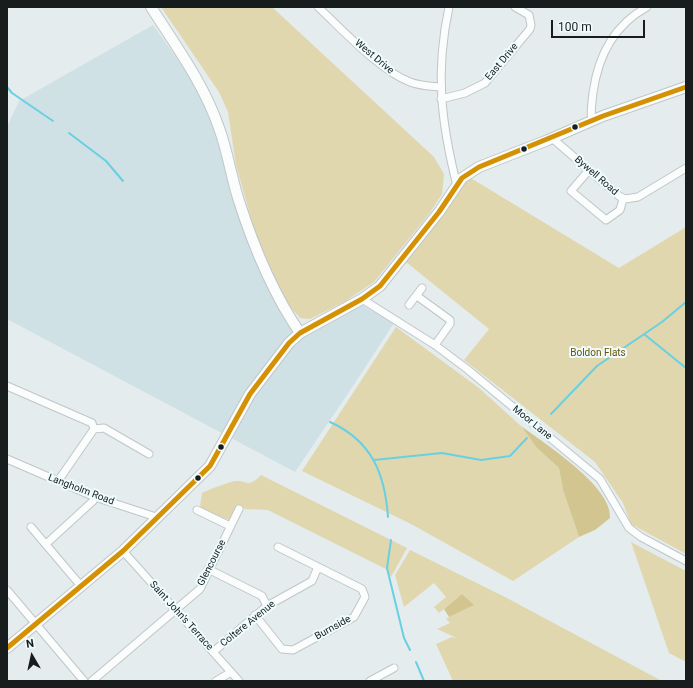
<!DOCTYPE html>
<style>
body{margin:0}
#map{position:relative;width:693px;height:688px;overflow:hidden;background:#e4ecee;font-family:Roboto,sans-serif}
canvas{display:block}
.frame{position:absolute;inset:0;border:8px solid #171c1d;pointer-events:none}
.north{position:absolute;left:12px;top:636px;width:40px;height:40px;-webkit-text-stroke:3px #effcfe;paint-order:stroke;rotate:351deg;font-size:11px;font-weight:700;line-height:16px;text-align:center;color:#171c1d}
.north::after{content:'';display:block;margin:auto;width:14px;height:18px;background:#171c1d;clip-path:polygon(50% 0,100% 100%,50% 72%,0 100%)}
.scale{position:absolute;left:551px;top:20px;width:94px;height:18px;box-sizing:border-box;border:2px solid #171c1d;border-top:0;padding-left:5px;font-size:12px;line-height:14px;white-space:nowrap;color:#171c1d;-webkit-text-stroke:3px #effcfe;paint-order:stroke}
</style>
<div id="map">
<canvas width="693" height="688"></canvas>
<div class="frame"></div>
<div class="north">N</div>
<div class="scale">100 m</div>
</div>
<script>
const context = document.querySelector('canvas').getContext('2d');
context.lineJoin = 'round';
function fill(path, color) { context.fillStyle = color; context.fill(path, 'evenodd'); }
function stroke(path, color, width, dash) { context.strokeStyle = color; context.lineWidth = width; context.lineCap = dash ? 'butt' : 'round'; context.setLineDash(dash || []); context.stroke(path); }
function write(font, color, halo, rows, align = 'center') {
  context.font = font + ' Roboto,sans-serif'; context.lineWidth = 4; context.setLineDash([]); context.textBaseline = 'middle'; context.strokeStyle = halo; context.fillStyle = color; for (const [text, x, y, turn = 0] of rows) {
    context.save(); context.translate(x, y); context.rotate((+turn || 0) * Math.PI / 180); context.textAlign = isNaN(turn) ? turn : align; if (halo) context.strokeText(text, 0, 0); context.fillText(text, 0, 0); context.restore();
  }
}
fill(new Path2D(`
 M153,25L197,86L218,128L260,267L293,333L362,305L394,323L351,389L295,472L7,319V127L19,101Z`), '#d0e1e5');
fill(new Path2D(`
 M161,7H272L434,157L444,174L442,194L429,214L374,282L344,302L310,319L300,318L286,302L256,236L236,165L228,112L219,92Z
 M469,177L619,268L686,227V554L631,524L623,503L595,462L464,360L489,329L406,262Z
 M396,327L479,388L521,426L537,448L559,468L563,490L579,537L513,581L413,525L302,471Z
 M261,475L407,548L391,577L386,569L268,510L245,509L239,506L230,520L226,519L204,510L200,506L202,493C205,491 232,481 235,481C249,480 247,489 261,475Z
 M631,542L686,571V662L669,653Z
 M410,550L505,597L662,681H453L436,644L452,637L457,638L437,629L450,623L446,619L449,617L473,605L462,594L439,613L434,607L446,597L434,583L404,607L395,575Z`), '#e1d7ae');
fill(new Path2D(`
 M521,426C544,443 613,487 610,518L595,530L579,537L563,490L559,468L537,448Z
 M462,594L474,605L449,617L444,609Z`), '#d2c590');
stroke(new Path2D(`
 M7,87L12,93L53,121
 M69,133L106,161L123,181
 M644,334L686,368
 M551,414L597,366L662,322L686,302
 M330,422C372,441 385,474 388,517
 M374,460L442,453L481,460L510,456L527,438
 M391,540L387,568L404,638L410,650
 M416,662L424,681`), '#68d0e2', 2);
const street = new Path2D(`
 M318,7C343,30 379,70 410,82C420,86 430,86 440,87
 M449,7C435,72 441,122 457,186
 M441,99L465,93L485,83L530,29L531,25L529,15L515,7
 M592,121C590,111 592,103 593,93C598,56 614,25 647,7
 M552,138L619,196L625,199L638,197L686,168
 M589,170L571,191L606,220L620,210L623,199
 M417,296L450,320V324L435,345
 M362,299L435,345L467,369L600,479L629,528L641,537L686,561
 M409,305L422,288
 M7,386L92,423L94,429
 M94,429L104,428L149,454
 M7,459L95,497L156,517
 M58,481L94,429
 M197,510L230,526
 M31,527L81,586
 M46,544L93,501L95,497
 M123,551L239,681
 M208,569L262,596L267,606
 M7,590L84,681
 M255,615L282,649L293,650L354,617L365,597L362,589L278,547
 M213,652L267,606L312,581L318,567
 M92,681L200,589L239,509
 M216,681L231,672
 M370,681L394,668`);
const secondary = new Path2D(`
 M151,7C176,46 204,84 219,128C228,152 231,177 239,201C254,248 272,292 300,333
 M7,648L123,551L210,466L250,394L289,343L300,333L362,299L380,286L439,212L462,178L479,167L548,140L603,116L686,87`);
stroke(street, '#c0c6c8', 9);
stroke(secondary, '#c0c6c8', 12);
stroke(street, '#fbfcfc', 7);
stroke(secondary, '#fbfcfc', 10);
stroke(new Path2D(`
 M7,648L123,551L210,466L250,394L289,343L300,333L362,299L380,286L439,212L462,178L479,167L603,116L686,87`), '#d59104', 5);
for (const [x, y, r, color] of [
 [575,127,3.5,"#171c1d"],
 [524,149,3.5,"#171c1d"],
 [221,447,3.5,"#171c1d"],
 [198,478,3.5,"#171c1d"]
]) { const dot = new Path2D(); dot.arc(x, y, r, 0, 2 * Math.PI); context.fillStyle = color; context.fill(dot); stroke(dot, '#effcfe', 1.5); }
write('10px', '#171c1d', '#effcfe', [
 ["West Drive",374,57,40],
 ["East Drive",502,62,-50],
 ["Bywell Road",596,176,41],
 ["Moor Lane",532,423,39],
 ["Langholm Road",81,490,21],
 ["Glencourse",212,563,-63],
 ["Saint John's Terrace",181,616,48],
 ["Coltere Avenue",248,624,-39],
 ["Burnside",333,628,-29]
]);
write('10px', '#685304', '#effcfe', [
 ["Boldon Flats",598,353]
]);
</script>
